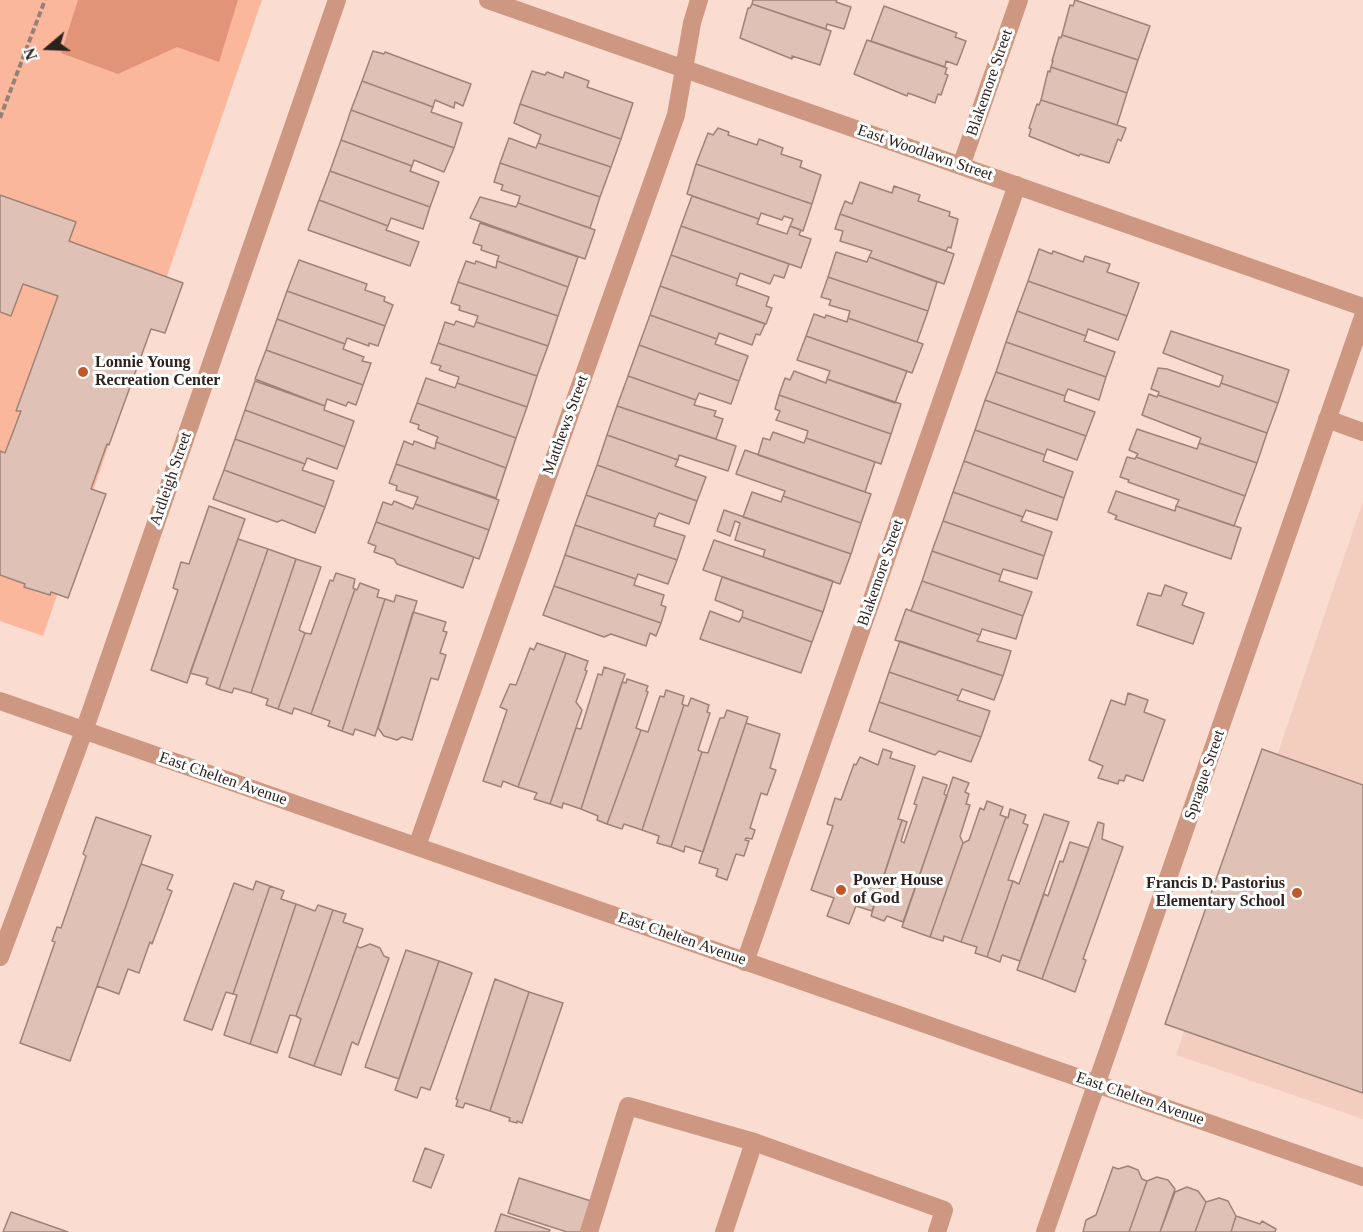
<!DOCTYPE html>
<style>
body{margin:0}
#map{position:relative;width:1363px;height:1232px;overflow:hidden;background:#fbdcd0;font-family:Georgia,serif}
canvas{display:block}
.north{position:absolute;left:18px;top:18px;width:60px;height:60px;-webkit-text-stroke:4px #fff;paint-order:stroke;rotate:251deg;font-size:16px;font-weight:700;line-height:24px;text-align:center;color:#2d221d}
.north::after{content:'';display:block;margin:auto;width:21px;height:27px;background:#2d221d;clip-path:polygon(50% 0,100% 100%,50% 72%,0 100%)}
</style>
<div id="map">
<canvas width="1363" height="1232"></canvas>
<div class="north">N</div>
</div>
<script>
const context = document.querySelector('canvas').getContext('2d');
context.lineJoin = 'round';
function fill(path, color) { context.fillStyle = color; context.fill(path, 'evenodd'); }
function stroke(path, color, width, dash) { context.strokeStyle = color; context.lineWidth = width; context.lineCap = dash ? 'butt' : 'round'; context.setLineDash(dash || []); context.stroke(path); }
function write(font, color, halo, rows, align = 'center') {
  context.font = font + ' Georgia,serif'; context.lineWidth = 6; context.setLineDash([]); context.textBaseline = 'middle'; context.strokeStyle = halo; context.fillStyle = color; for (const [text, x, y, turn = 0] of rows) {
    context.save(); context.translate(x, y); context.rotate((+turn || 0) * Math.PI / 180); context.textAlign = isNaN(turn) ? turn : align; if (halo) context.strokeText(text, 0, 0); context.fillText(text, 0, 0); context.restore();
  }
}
fill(new Path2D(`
 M1363,501V1119L1176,1055Z`), '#f3cebf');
fill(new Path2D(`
 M0,0H262L43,636L0,621Z`), '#fbb79b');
fill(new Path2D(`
 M78,0H238L219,62L177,47L118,74L61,53Z`), '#e29576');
const building = new Path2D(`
 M753,0H837L836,2L851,7L844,29L827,24L826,29L752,4Z
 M1075,0L1150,26L1138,60L1062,35L1070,5L1073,6Z
 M752,4L831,31L820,65L792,56V59L740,38L748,8H750Z
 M884,6L957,33L955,37L966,41L957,65L946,61L945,67L871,41Z
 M1062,35L1138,60L1127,93L1051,67L1053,61H1052L1059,37L1061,38Z
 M867,40L947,68L945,74L948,75L941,95L938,94L935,103L908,93L907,96L854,74Z
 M373,51L384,54L385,52L471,84L463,106L455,102L454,108L435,100L433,107L362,81Z
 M1051,67L1127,93L1117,125L1041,100L1048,71L1050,72Z
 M532,71L545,75L547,72L563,78L565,72L589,81L587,87L633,103L621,139L520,104Z
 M362,81L433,107L431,112L462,123L454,148L351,110Z
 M1041,100L1126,128L1121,141L1118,139L1109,163L1080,154L1079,156L1029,136L1031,129L1029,128L1037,104L1039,105Z
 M520,104L621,139L611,167L538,143L541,135L514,123Z
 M351,110L454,148L444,172L414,160L412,166L341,140Z
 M718,128L729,132L728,135L757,145L759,139L783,148L781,154L802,161L800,167L821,175L812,204L696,164L708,133L713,135Z
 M509,138L536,148L538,143L611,167L600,197L500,163Z
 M341,140L412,166L410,171L439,182L430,207L330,171Z
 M500,163L600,197L590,228L518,203L520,196L501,190L503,185L494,182Z
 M696,164L812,204L803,231L790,226L793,219L784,216L782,220L761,213L759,219L687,194Z
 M330,171L430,207L423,229L391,218L388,226L319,200Z
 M860,182L892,193L894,186L920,195L918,201L950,212L949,216L958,219L951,248L948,247L946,251L840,214L845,201L852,204Z
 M0,195L76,222L69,241L183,283L165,333L151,329L109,445L107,444L91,489L106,494L68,598L51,592L50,595L24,587L25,584L0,575V451L5,453L21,411H16L58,296L23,284L11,316L0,312Z
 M692,196L759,219L757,224L787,234L790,226L801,230L799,235L811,239L801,268L681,226Z
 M480,197L516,207L518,203L595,230L585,259L470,218Z
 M319,200L388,226L386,230L419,242L410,266L308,230Z
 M840,214L954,254L944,284L869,257L872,251L840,241L843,231L835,229Z
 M480,223L578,257L568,287L497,261L499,256L481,250L482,246L473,243Z
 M681,226L789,264L784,278L774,275L770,284L740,273L738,279L671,255Z
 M1039,249L1052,254L1053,251L1083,262L1085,256L1110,264L1107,272L1139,283L1127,316L1028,281Z
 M836,252L867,262L869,257L937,282L928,311L828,277Z
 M671,255L738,279L736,285L769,297L766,306L772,308L766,324L660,286Z
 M299,260L367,284L365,290L385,297L384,301L393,305L385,326L287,291Z
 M466,261L475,264L476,261L496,268L497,261L568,287L558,316L458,282Z
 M828,277L928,311L917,342L848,318L850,311L829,305L831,300L821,297Z
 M1028,281L1127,316L1118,340L1088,329L1086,336L1017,311Z
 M458,282L558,316L548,346L476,322L478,316L459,310L460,306L451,303Z
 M660,286L765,324L760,335L756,334L752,345L719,333L717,339L650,315Z
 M287,291L385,326L378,346L369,343V346L347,338L345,344L277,319Z
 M1017,311L1086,336L1084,341L1115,352L1106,377L1006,342Z
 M814,314L825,318L826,315L847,322L848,318L923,344L912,373L806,336Z
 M650,315L717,339L715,344L748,356L739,381L639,345Z
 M277,319L345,344L343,349L364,357L362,361L371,363L363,385L266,350Z
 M456,321L474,327L476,322L548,346L537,376L438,343L445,322L454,325Z
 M1171,331L1289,370L1278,403L1221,383L1223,376L1163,353Z
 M806,336L907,371L895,403L827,379L830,371L797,360Z
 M1006,342L1106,377L1099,400L1068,389L1065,396L996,372Z
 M438,343L537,376L527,407L457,383L459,377L439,370L441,366L431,363Z
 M639,345L739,381L731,404L699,393L696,400L628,376Z
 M266,350L363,385L356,405L348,402L346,406L327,399L325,406L255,379Z
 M1158,368L1167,369L1219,387L1221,383L1278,403L1267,433L1158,395L1159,392L1151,389Z
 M794,371L826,383L827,379L901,404L891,434L779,395L785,378L790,380Z
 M996,372L1065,396L1064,401L1095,412L1086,436L985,400Z
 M628,376L696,400L694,405L716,411L714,416L723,419L716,439L617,406Z
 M426,378L455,388L457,383L527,407L516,438L417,403Z
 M255,381L325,406L324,410L354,421L345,447L245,410Z
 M1149,394L1157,397L1158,395L1267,433L1257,463L1199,443L1201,438L1142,415Z
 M779,395L891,434L881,464L806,438L808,431L776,420L780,411L775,409Z
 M985,400L1086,436L1077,460L1047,449L1045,455L975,430Z
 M417,403L516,438L506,468L436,442L438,437L418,429L419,425L410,422Z
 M617,406L736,446L728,471L679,455L678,460L607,435Z
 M245,410L345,447L337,469L307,458L305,464L235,439Z
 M1137,429L1197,449L1199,443L1257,463L1245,496L1136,457L1138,454L1129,450Z
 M975,430L1045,455L1043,461L1073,472L1064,498L964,461Z
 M773,432L804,443L806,438L875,462L865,492L758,455L763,438L770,440Z
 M607,435L678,460L675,466L706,477L697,501L597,465Z
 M235,439L305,464L302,470L334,481L325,507L224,470Z
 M404,441L413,445L414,441L435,449L436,442L506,468L496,498L396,464Z
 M745,450L871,494L861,523L783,496L785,491L736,474Z
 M1127,457L1135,459L1136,457L1245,496L1234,526L1176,506L1179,500L1128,482L1129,480L1120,477Z
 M964,461L1064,498L1057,520L1026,510L1023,517L953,492Z
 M396,464L499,500L489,530L415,504L418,497L396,490L397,486L389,483Z
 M597,465L697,501L689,524L659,513L656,519L586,495Z
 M224,470L325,507L315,533L282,520L277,522L213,499Z
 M1116,491L1175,511L1176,506L1241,528L1231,559L1115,519L1117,516L1108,512Z
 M752,492L781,502L783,496L861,523L851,554L743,517Z
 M953,492L1023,517L1021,521L1052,532L1044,556L943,521Z
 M586,495L656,519L654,526L685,536L677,560L575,525Z
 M394,501L413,509L415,504L489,530L479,559L376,522L383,502L392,505Z
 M209,506L245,519L187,683L151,670L178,590L173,588L181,562L189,564Z
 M724,510L851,554L840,584L763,557L765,550L735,540L740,523L735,521L730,536L717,531Z
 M943,521L1044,556L1037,579L1003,569L1001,575L932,551Z
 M376,522L474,557L463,588L397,564L394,559L374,552L376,546L368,543Z
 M575,525L677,560L668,584L638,574L636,579L565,555Z
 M238,539L268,549L219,689L206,684L208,678L190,673Z
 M714,540L833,581L823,612L703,570Z
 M268,549L296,559L251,693L234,688L232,693L219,689Z
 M932,551L1001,575L999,581L1032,592L1023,616L922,581Z
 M565,555L636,579L634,585L664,595L661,605L666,607L661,623L554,586Z
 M296,559L321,567L299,630L305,633L278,709L266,705L268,699L251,693Z
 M336,573L355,579L353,588L355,589L311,714L294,708L292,714L278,709L305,633L311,634L330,580L333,581Z
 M722,577L823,612L812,642L742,617L743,611L715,600Z
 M922,581L1023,616L1016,639L982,629L980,635L911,611Z
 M360,583L379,590L377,597L385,599L342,731L328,726L330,721L311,714L355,589L357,590Z
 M1165,585L1187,593L1182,605L1204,613L1193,644L1137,625L1148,593L1161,596Z
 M554,586L661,623L656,636L650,633L646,646L611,634L604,637L543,615Z
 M396,595L417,601L375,736L355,729L353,735L342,731L385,599L394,602Z
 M906,609L980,635L977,641L1011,651L1003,676L895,640Z
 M710,611L739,622L742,617L812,642L801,673L700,639Z
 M413,612L446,622L443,631L447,632L440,653L446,655L438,680L431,678L412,740L402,737L397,740L384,736L378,728Z
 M900,641L1003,676L994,700L962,689L959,696L889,672Z
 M537,643L566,653L518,787L503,781L501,787L483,781L507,710L500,707L510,684L516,685L530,648L534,650Z
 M566,653L588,661L585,670L587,671L576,702L582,710L550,804L534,799L537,793L518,787Z
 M604,667L625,674L581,809L563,803L562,808L550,804L576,728L581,729L598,674L602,675Z
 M889,672L959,696L957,700L990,711L981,737L879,702Z
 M627,679L648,686L646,691L648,692L636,728L641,730L607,824L597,820L598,816L581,809L622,682L626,683Z
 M666,690L684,696L682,704L684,705L642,830L624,824L622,829L607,824L641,730L648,732L660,696L664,697Z
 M1128,693L1148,700L1144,712L1165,720L1143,781L1126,775L1124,781L1119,780L1118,784L1098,778L1103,766L1089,760L1111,700L1125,705Z
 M691,698L709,705L707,712L710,713L698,750L702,752L671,847L657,843L659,836L642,830L684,705L688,706Z
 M879,702L981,737L971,762L939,751L935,755L869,731Z
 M727,710L748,717L703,852L685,846L684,852L671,847L702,752L708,753L720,718H724Z
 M746,723L780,734L770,768L776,770L767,795L761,793L750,828L755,830L752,839L746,838L745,840L749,841L744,856L736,854L727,880L716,876L718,869L699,863Z
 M883,749L892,752L890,758L915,766L898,819L902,820L872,911L856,906L849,924L827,916L834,898L811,890L833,826L827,824L835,798L841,800L854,764L856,765L860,757L878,765Z
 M1262,749L1363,785V1093L1165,1024Z
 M923,777L947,785L944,794L947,796L903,922L887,916L884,921L871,916L902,820L907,822L901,841L904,843L917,805L914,804Z
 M953,777L969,783L965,792L969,794L966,804L970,805L960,836L963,843L930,937L902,927Z
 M987,801L1003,807L1000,815L1006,817L961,942L944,936L943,941L930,937L963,843L969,840L980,808L984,810Z
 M1010,809L1026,815L1023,823L1028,825L1008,880L1013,881L987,957L975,953L977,947L961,942L1006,817L1008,818Z
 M1044,814L1069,822L1020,961L1002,955L1000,962L987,957L1013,881L1019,884Z
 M96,817L151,836L70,1061L20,1043L55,942L52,941L57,927L61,928L86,856L83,854Z
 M1098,822L1104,824L1102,839L1123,847L1083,959L1086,960L1075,992L1042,979Z
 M1070,842L1089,848L1042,979L1017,970L1044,894L1048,896L1060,861L1063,862Z
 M141,864L173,875L167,889L172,891L152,944L150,942L139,973L128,969L119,994L97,986Z
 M256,881L270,886L233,994L226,992L212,1030L184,1020L234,883L253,890Z
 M270,886L284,891L281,899L296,904L250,1044L224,1035L237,995L233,994Z
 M296,904L315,911L318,905L333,910L296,1016L290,1015L277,1053L250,1044Z
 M333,910L346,914L343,922L363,929L314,1066L289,1057L301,1019L296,1016Z
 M370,944L380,948L384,956L389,958L358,1045L352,1042L341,1075L314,1066L357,946L360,948Z
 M406,950L439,961L399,1079L365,1067Z
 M439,961L472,973L430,1090L421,1087L417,1098L395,1090Z
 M495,979L529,992L490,1111L465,1103L463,1108L456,1106L458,1100L456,1099Z
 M529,992L563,1003L522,1123L517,1121V1123L509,1121L510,1118L490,1111Z
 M425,1148L444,1155L431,1188L413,1181Z
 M1128,1166L1138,1170L1142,1179L1147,1181L1129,1232H1083L1086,1220L1096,1215L1113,1167L1118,1169Z
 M1157,1177L1168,1180L1175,1189L1160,1232H1129L1147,1181Z
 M519,1178L591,1201L581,1232H567L508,1213Z
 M1187,1187L1198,1191L1206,1202L1195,1232H1160L1175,1192Z
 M1219,1198L1228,1201L1236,1216L1231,1232H1195L1206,1202Z
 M11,1212L68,1232H3Z
 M501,1214L550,1230L549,1232H495Z
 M1236,1216L1260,1224L1262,1221L1276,1229L1275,1232H1231Z`);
fill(building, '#dfc1b5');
stroke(building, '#9f8378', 1.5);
stroke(new Path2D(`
 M0,118L45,0`), '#968178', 4, [6, 3]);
stroke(new Path2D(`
 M488,0L1363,307
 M961,166L1019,0
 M1327,419L1363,432
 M0,701L1363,1177
 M417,846L676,115L692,23L699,0
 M0,957L84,731L337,0
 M745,962L1017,185
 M589,1232L628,1106L754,1142
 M724,1232L754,1142L944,1210L937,1232
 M1045,1232L1363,317`), '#cd9781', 18);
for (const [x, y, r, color] of [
 [83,372,6,"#bf592b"],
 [841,890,6,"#bf592b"],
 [1297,893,6,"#bf592b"]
]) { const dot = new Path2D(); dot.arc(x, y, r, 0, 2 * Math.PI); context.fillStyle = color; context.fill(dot); stroke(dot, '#fff', 2); }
write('16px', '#2d221d', '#fff', [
 ["Blakemore Street",990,83,-71],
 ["East Woodlawn Street",925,153,19],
 ["Matthews Street",566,425,-70],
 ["Ardleigh Street",171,479,-71],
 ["Blakemore Street",881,573,-71],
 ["Sprague Street",1205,775,-71],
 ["East Chelten Avenue",223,779,19],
 ["East Chelten Avenue",682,939,19],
 ["East Chelten Avenue",1140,1099,19]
]);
write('bold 16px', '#2d221d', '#fff', [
 ["Lonnie Young",95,363],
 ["Recreation Center",95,381],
 ["Power House",853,881],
 ["of God",853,899],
 ["Francis D. Pastorius",1285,884,"right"],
 ["Elementary School",1285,902,"right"]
], 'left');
</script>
